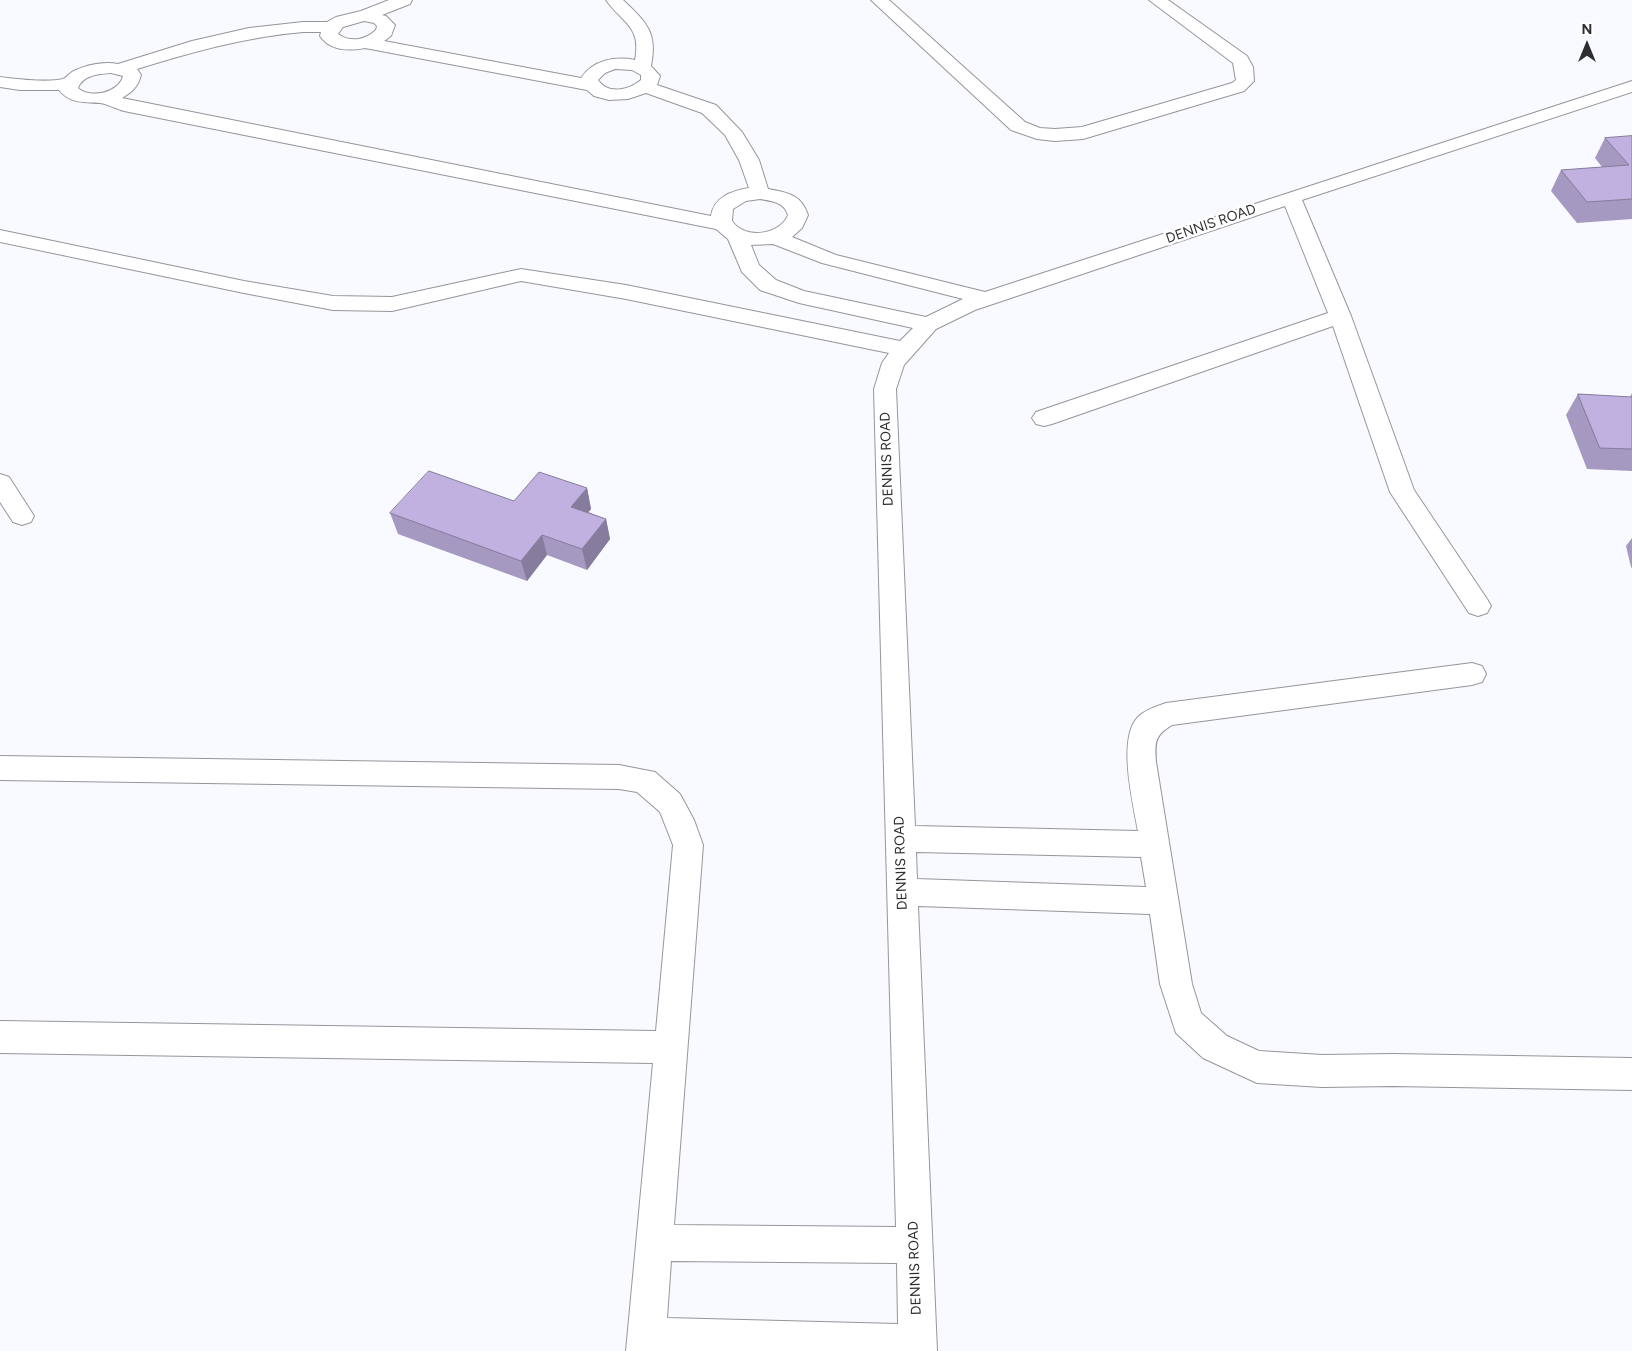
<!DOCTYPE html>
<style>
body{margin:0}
#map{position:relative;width:1632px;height:1351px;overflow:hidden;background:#f9faff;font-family:Figtree,sans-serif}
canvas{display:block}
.north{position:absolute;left:1562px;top:20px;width:50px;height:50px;-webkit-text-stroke:4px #fff;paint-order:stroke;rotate:0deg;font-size:14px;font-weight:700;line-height:20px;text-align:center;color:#2e2e31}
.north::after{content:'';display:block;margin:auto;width:18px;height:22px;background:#2e2e31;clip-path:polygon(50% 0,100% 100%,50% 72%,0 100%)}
</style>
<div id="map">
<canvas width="1632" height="1351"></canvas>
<div class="north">N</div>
</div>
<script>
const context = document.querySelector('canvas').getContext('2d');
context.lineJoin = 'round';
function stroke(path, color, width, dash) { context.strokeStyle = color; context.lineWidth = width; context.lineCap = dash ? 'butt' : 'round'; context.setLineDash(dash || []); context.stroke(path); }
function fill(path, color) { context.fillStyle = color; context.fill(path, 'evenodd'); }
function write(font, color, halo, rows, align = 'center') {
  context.font = font + ' Figtree,sans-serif'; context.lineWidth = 5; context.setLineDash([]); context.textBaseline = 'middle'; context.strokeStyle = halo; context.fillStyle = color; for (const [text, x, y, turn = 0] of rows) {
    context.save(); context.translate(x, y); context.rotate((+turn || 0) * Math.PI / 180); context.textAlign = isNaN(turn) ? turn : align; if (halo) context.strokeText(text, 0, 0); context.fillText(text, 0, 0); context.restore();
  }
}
const street = new Path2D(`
 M389,0H412L410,4L382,15L386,16L395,25L391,36L384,41L581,78C593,60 615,56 635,60C642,26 622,23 606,0H623C646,22 658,32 651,66L660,76L657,85L716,105L742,132L759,160L768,189C788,193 801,194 808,215L802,228L792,237L836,255L985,292L1632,81V92L1302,200L1351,316L1414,490L1487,599L1491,606L1487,613L1478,616L1469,613L1390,492L1333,326L1052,424L1044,426L1036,424L1032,418L1036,412L1328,313L1285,206L975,310L936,329L904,365L896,389L915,826L1138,831C1133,803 1117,738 1138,717C1145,710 1157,706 1166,703L1472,663L1482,666L1486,674L1482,682L1472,685L1172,725C1154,736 1155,742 1156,762L1192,984L1201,1013L1227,1036L1259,1051L1322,1055L1393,1054L1632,1058V1090L1393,1086L1322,1087L1257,1083L1203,1058L1176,1033L1160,984L1150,914L918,906L937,1351H626L653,1063L0,1053V1021L656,1031L673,845L660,812L637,792L619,789L0,780V756L619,765L655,772L680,794L694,820L703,845L674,1225L896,1227L874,389L882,363L889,353L626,299L521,281L392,311L333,310L244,293L0,242V230L244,281L333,296L392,297L521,269L626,285L900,341L913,328L799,303L760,290L742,272L728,239L716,229L124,111C116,109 108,104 100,103C85,102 70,104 59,90H20L0,87V77C16,79 47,83 63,79C66,78 69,74 72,72C85,65 104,61 118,64L192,41L249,28L303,22H327L336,17L361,11ZM364,21L374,23L377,26L376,30C365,40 351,43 338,34L343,27ZM303,32H321L320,36C330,51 349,51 365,48L587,90L594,96L609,100L628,99L646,93L702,113L725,135L739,160L749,188C731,191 714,197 711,216L122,98C132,92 138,87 141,75L137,69C192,52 245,37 303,32ZM615,69L632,70L641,75V80C629,90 608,95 598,80L605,73ZM111,73L123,76C119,93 90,99 78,88C83,75 99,74 111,73ZM760,199C772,201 784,202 788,215C780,235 745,240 732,221L733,209L746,201ZM773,244L822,263L963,299L926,317L804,291L776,280L759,265L751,245ZM916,852L1141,857L1146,887L917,879ZM671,1261L897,1263L898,1324L667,1318Z
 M871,0H889L1025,122L1040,128L1055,129L1082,127L1232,83L1236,80L1233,63L1149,0H1168L1247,56L1253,67L1254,81L1244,91L1083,139L1055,141L1037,139L1011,130Z
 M0,474L9,477L34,516L31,522L22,525L13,522L0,502Z`);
stroke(street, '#95959c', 2);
fill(street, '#fff');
fill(new Path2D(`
 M1632,136V219L1577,223L1551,191L1561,170L1602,167L1595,158L1605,138Z
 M1632,393V471L1587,469L1566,415L1578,394L1630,397Z
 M587,488L591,509L588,512L606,519L610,539L587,570L547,555L527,581L398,534L390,513L514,501Z
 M1632,538V568L1631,567L1626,546Z`), '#a598c1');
fill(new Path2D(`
 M587,488L591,509L576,527L571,507Z
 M606,519L610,539L587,570L582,549Z
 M542,535L547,555L527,581L521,561Z`), '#867c9d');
const building = new Path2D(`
 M1632,136V199L1587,202L1561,170L1629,165L1605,138Z
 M1578,394L1632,397V449L1600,448Z
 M429,471L514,501L539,472L587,488L571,507L606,519L582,549L542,535L521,561L390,513Z`);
fill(building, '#c0b1e0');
stroke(building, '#867c9d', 1);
write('14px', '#2e2e31', '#fff', [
 ["DENNIS ROAD",1211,224,-19],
 ["DENNIS ROAD",887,459,-92],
 ["DENNIS ROAD",901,863,-92],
 ["DENNIS ROAD",915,1268,-92]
]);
</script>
